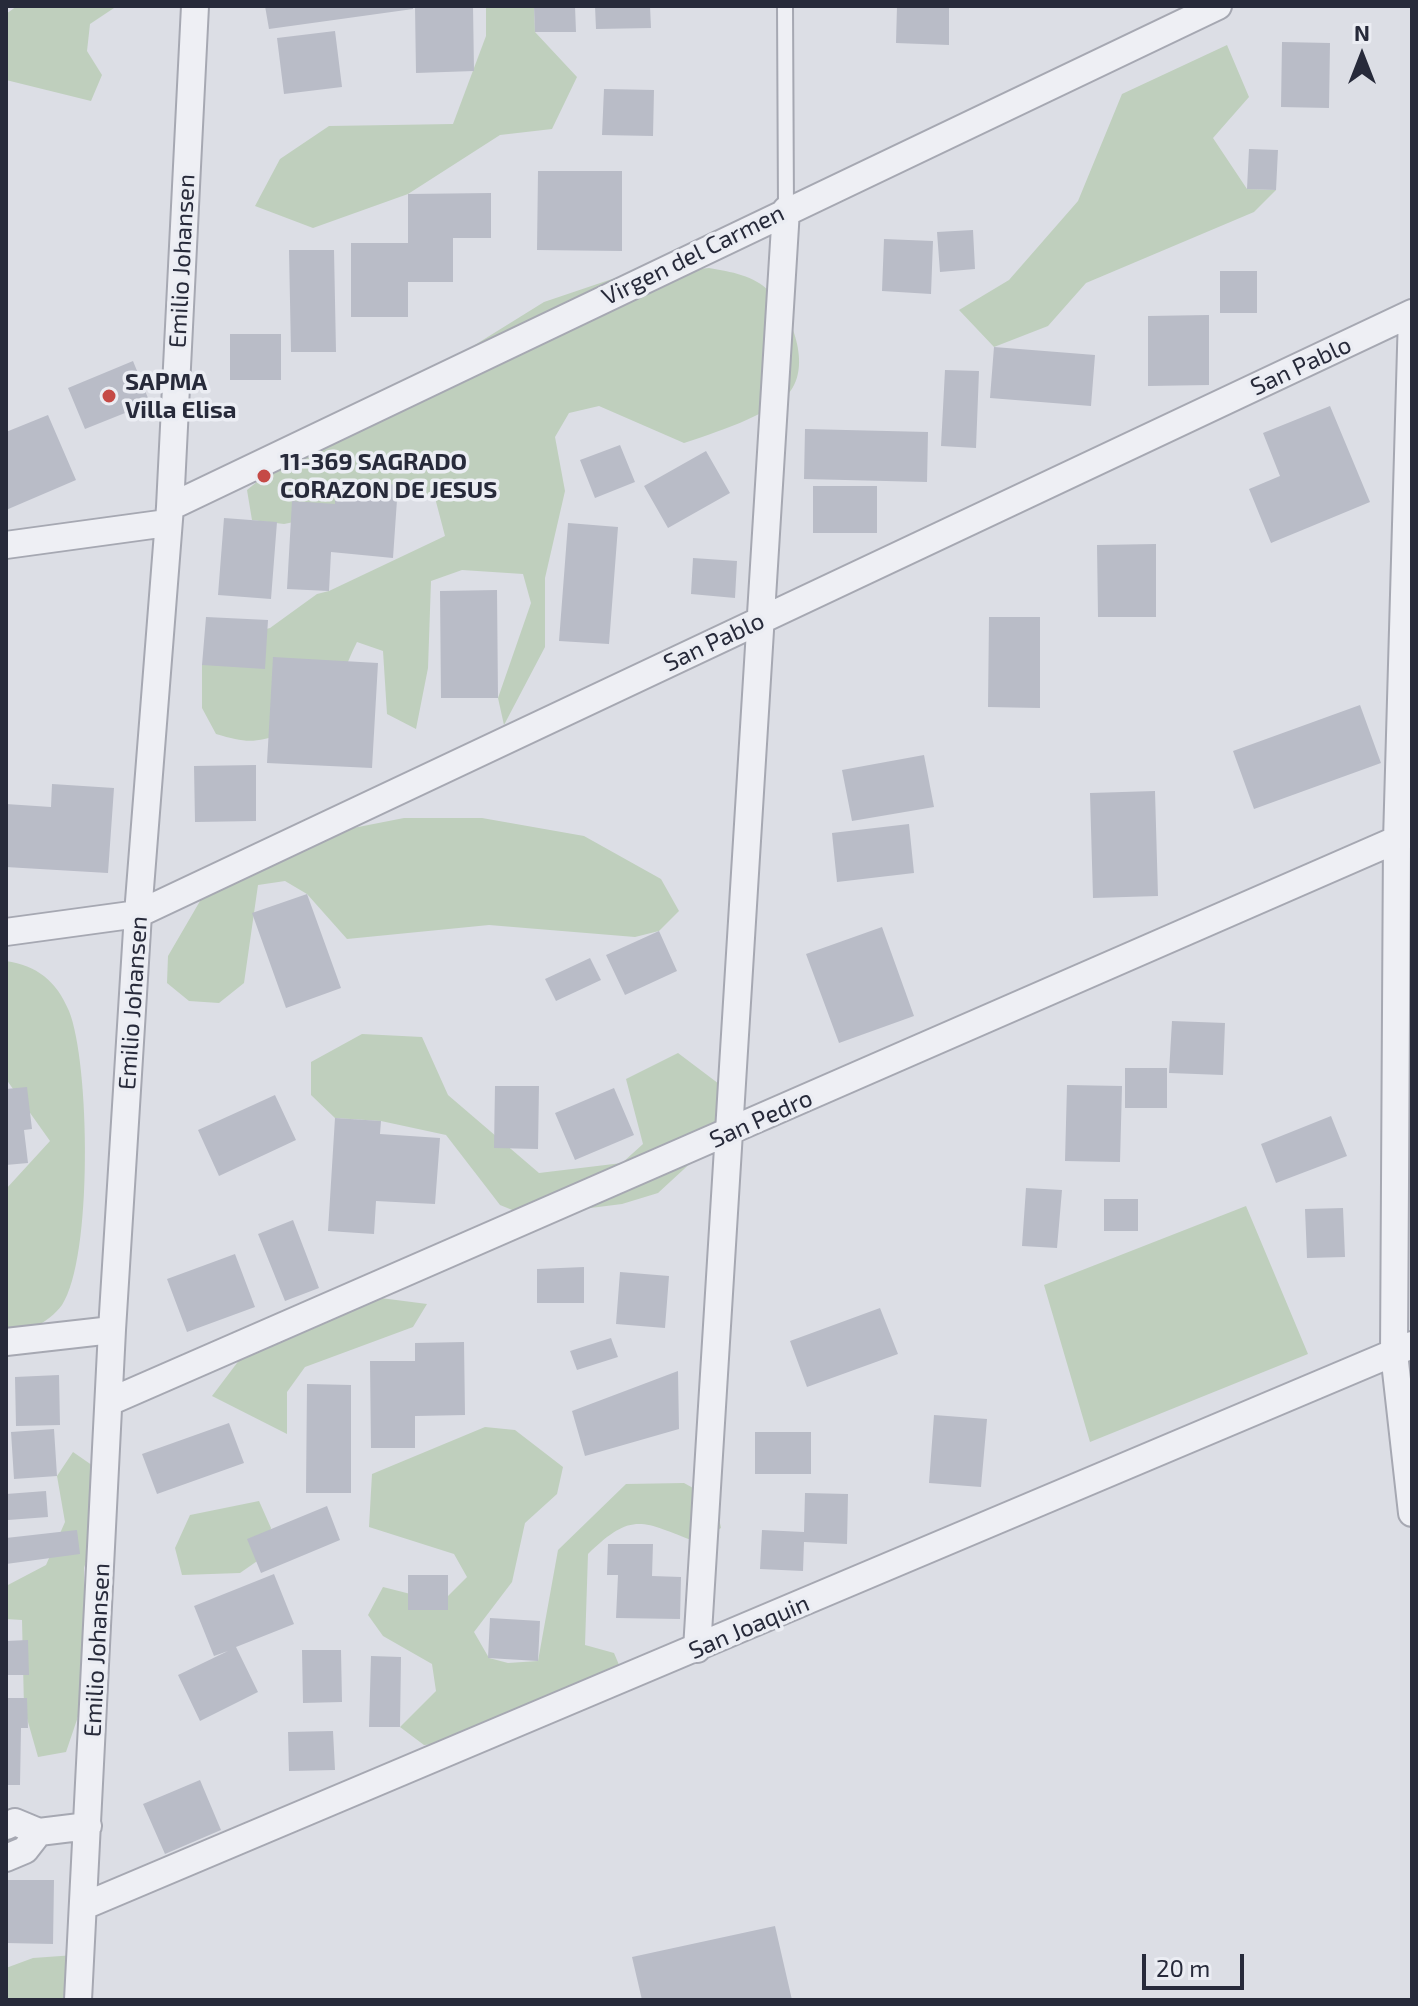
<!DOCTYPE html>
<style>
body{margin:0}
#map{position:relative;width:1418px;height:2006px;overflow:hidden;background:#dcdee5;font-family:"Exo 2",sans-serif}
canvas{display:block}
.frame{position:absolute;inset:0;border:8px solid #272a3a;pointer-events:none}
.north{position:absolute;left:1322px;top:16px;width:80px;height:80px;-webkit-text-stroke:6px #ebedf3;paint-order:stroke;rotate:0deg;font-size:22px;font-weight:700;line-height:32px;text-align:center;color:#272a3a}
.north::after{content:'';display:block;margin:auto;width:28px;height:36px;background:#272a3a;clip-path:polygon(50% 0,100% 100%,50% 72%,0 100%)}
.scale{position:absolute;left:1142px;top:1954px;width:102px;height:36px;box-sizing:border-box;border:4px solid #272a3a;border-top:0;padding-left:10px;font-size:24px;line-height:28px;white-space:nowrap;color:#272a3a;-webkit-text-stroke:6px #ebedf3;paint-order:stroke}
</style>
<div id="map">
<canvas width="1418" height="2006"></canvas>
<div class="frame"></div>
<div class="north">N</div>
<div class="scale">20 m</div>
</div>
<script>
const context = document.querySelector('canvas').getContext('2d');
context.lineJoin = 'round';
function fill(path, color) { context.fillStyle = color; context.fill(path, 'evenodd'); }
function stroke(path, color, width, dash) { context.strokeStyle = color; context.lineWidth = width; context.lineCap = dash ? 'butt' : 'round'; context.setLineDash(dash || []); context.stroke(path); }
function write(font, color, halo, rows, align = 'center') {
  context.font = font + ' "Exo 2",sans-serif'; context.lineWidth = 7; context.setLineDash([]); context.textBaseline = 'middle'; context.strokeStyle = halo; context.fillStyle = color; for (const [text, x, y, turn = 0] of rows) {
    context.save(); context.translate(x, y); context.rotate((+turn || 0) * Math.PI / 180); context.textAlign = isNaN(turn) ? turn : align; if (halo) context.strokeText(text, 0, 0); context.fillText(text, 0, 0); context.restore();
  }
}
fill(new Path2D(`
 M17,6H117L90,24L87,51L102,75L91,101L6,80V14Z
 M486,6H534L535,32L577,77L552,129L500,135L408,194L313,228L255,206L280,159L329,126L453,124L486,36Z
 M1227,45L1249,97L1213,138L1247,189L1276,190L1254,212L1086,283L1048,326L994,347L959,310L1009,280L1078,201L1122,94Z
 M709,268C731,272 754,275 770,292C792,314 812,366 789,393C771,415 711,434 684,443L599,406L569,413L555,437L565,491L545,578V647L504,725L498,698L531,603L523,574L462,570L431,581L428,668L416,729L387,714L383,651L357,642C334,687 339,718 283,734C254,743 246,743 216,734L202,708V665L229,639L270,628L317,594L329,591L445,536L434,494L284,524L252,520L247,490L264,476L544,302L618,277Z
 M404,818H482L584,836L661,879L679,911L659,931L635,937L489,925L347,939L307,894L285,881L258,885L244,983L219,1003L189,1001L167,983L168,956L214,877L287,841Z
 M6,961C37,966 56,980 69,1011C90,1063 93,1259 62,1305C49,1323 25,1332 6,1341V1189L50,1141L6,1079Z
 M362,1034L422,1037L448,1095L539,1173L622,1163L643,1144L626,1079L678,1053L727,1090L734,1123L658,1193L622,1204L527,1216L500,1205L446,1135L381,1121L335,1118L311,1095V1062Z
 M1246,1206L1308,1354L1090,1442L1044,1285Z
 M373,1297L427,1304L413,1327L305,1367L287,1392V1434L212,1396L240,1359Z
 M485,1427L515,1430L563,1467L557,1494L525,1523L512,1582L474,1632L489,1658L508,1663L538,1661L558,1550L626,1484L684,1483L715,1500L721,1528L696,1542C642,1521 632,1511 588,1554L585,1645L614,1653L625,1679L460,1742L424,1745L400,1727L436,1691L432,1664L383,1636L368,1615L383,1587L442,1602L467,1577L454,1554L369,1527L372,1474Z
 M73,1452L99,1470L103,1508L84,1568L85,1696L66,1752L38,1757L24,1708L22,1620L6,1619V1586L46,1565L65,1522L57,1476Z
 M259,1501L271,1528L263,1557L240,1573L182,1575L175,1548L190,1515Z
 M75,1955L76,1981L65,2000H6V1968L33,1958Z`), '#bfcfbd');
fill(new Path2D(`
 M265,6H413V9L269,29Z
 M415,6H473L474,71L416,73Z
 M534,6H575L576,32H535Z
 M595,6H650L651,28L596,29Z
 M897,6H949V45L896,43Z
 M335,31L342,87L284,94L277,38Z
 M1282,42L1330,43L1329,108L1281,107Z
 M604,89L654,90L653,136L602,135Z
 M1249,149L1278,150L1276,190L1247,189Z
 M538,171H622V251L537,250Z
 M491,193V238H453V282H408V317H351V243H408V194Z
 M973,230L975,269L940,272L937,232Z
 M884,239L933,241L931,294L882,291Z
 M289,250H334L336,352H291Z
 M1220,271H1257V313H1220Z
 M1209,315V385L1148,386V316Z
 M230,334H281V380H230Z
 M994,347L1095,355L1091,406L990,398Z
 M133,361L150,403L85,429L68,388Z
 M945,370L979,371L976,448L941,446Z
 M1330,406L1370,502L1271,543L1249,489L1280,476L1263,433Z
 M48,415L76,480L6,510V432Z
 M805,429L928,432L927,482L804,479Z
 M620,445L635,482L595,498L580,460Z
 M706,451L730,493L668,528L644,486Z
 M335,480L398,485L393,558L331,552L329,591L287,589L292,501L335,504Z
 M813,486H877V533H813Z
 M224,518L277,522L271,599L218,595Z
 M568,523L618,527L609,644L559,641Z
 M1156,544V617H1098L1097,545Z
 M693,558L737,561L735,598L691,594Z
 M497,590L498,698H441L440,591Z
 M206,617L268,620L265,669L202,665Z
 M989,617H1040V708L988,707Z
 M273,657L378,663L372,768L267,763Z
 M1360,705L1381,763L1254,809L1233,751Z
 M924,755L934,807L852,821L842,770Z
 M256,765V821L195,822L194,766Z
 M52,784L114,788L108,873L6,867V804L51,807Z
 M1155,791L1158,896L1093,898L1090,793Z
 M909,824L914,873L837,882L832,833Z
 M307,894L341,988L286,1008L252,913Z
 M882,927L914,1016L839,1043L806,954Z
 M659,931L677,971L625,995L606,955Z
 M590,958L601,980L556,1001L545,979Z
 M1172,1021L1225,1023L1223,1075L1169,1073Z
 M1125,1068H1167V1108H1125Z
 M1067,1085L1122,1086L1120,1162L1065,1161Z
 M495,1086H539L538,1149L494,1148Z
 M27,1087L32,1129L24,1130L28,1163L6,1165V1089Z
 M614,1088L634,1135L575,1160L555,1113Z
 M275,1095L296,1140L219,1176L198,1130Z
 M1331,1116L1347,1156L1276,1183L1261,1144Z
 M335,1118L381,1121L380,1134L440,1138L435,1204L376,1201L374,1234L328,1231Z
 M1026,1188L1062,1190L1057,1248L1022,1246Z
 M1104,1199H1138V1231H1104Z
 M1343,1208L1345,1257L1307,1258L1305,1209Z
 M293,1220L319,1288L285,1301L258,1234Z
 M235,1254L255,1307L187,1332L167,1279Z
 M584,1267V1303H537V1269Z
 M620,1272L669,1276L665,1328L616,1324Z
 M880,1308L898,1354L807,1387L790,1341Z
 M611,1338L618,1357L577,1370L570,1351Z
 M464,1342L465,1415L415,1416V1448H371L370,1361H415V1343Z
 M678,1371L679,1429L585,1456L572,1411Z
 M59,1375L60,1425L16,1426L15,1377Z
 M307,1384L351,1385V1493H306Z
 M934,1415L987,1419L981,1487L929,1483Z
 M229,1423L244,1463L157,1494L142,1454Z
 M54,1429L57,1476L14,1479L11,1432Z
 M755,1432H811V1474H755Z
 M46,1491L48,1517L8,1520L6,1494Z
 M805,1493L848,1494L847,1544L804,1542L803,1571L760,1569L762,1530L804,1532Z
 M327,1506L340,1540L261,1573L247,1539Z
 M77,1530L80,1554L6,1564V1538Z
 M608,1544H653L652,1576L681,1577L680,1619L616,1618L618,1575H607Z
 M274,1574L294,1624L236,1647L258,1692L200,1721L178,1675L228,1651L214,1656L194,1606Z
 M408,1575H448V1610H408Z
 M490,1618L540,1621L538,1661L488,1658Z
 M28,1640L29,1675H6V1641Z
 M302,1650H341L342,1702L303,1703Z
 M371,1656L401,1657L400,1727H369Z
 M7,1698H27L28,1728H21L20,1785H6Z
 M333,1731L335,1770L289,1771L288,1732Z
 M200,1780L221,1830L165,1854L143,1804Z
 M6,1880H54L53,1944L6,1943Z
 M775,1926L792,2000H642L632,1957Z`), '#b9bcc7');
const service = new Path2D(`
 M785,6L786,210`);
const minor = new Path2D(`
 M1412,314L1397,840L1394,1353L1412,1513
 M170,507L1218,6
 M6,545L167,523
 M6,932L138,914L1412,313
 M6,1342L112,1330
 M109,1402L1412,833
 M697,1649L786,210
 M6,1826L15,1822L39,1832L88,1826
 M6,1858L25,1850L39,1832
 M84,1906L1412,1345
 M78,2000L112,1330L138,914L170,507L195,6`);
stroke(service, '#a6a8b2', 18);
stroke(minor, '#a6a8b2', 30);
stroke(service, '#eeeff4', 14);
stroke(minor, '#eeeff4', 26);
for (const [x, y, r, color] of [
 [109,396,8,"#c54a46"],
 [264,476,8,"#c54a46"]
]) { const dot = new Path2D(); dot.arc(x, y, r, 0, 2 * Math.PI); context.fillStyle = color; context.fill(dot); stroke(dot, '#ebedf3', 3); }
write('24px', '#272a3a', '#ebedf3', [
 ["Virgen del Carmen",693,255,-26],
 ["Emilio Johansen",182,261,-87],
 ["San Pablo",1301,366,-25],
 ["San Pablo",714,642,-25],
 ["Emilio Johansen",133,1003,-86],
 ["San Pedro",761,1119,-24],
 ["San Joaquin",749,1627,-23],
 ["Emilio Johansen",97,1650,-87]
]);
write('bold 24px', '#272a3a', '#ebedf3', [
 ["SAPMA",125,382],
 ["Villa Elisa",125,410],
 ["11-369 SAGRADO",280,462],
 ["CORAZON DE JESUS",280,490]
], 'left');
</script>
